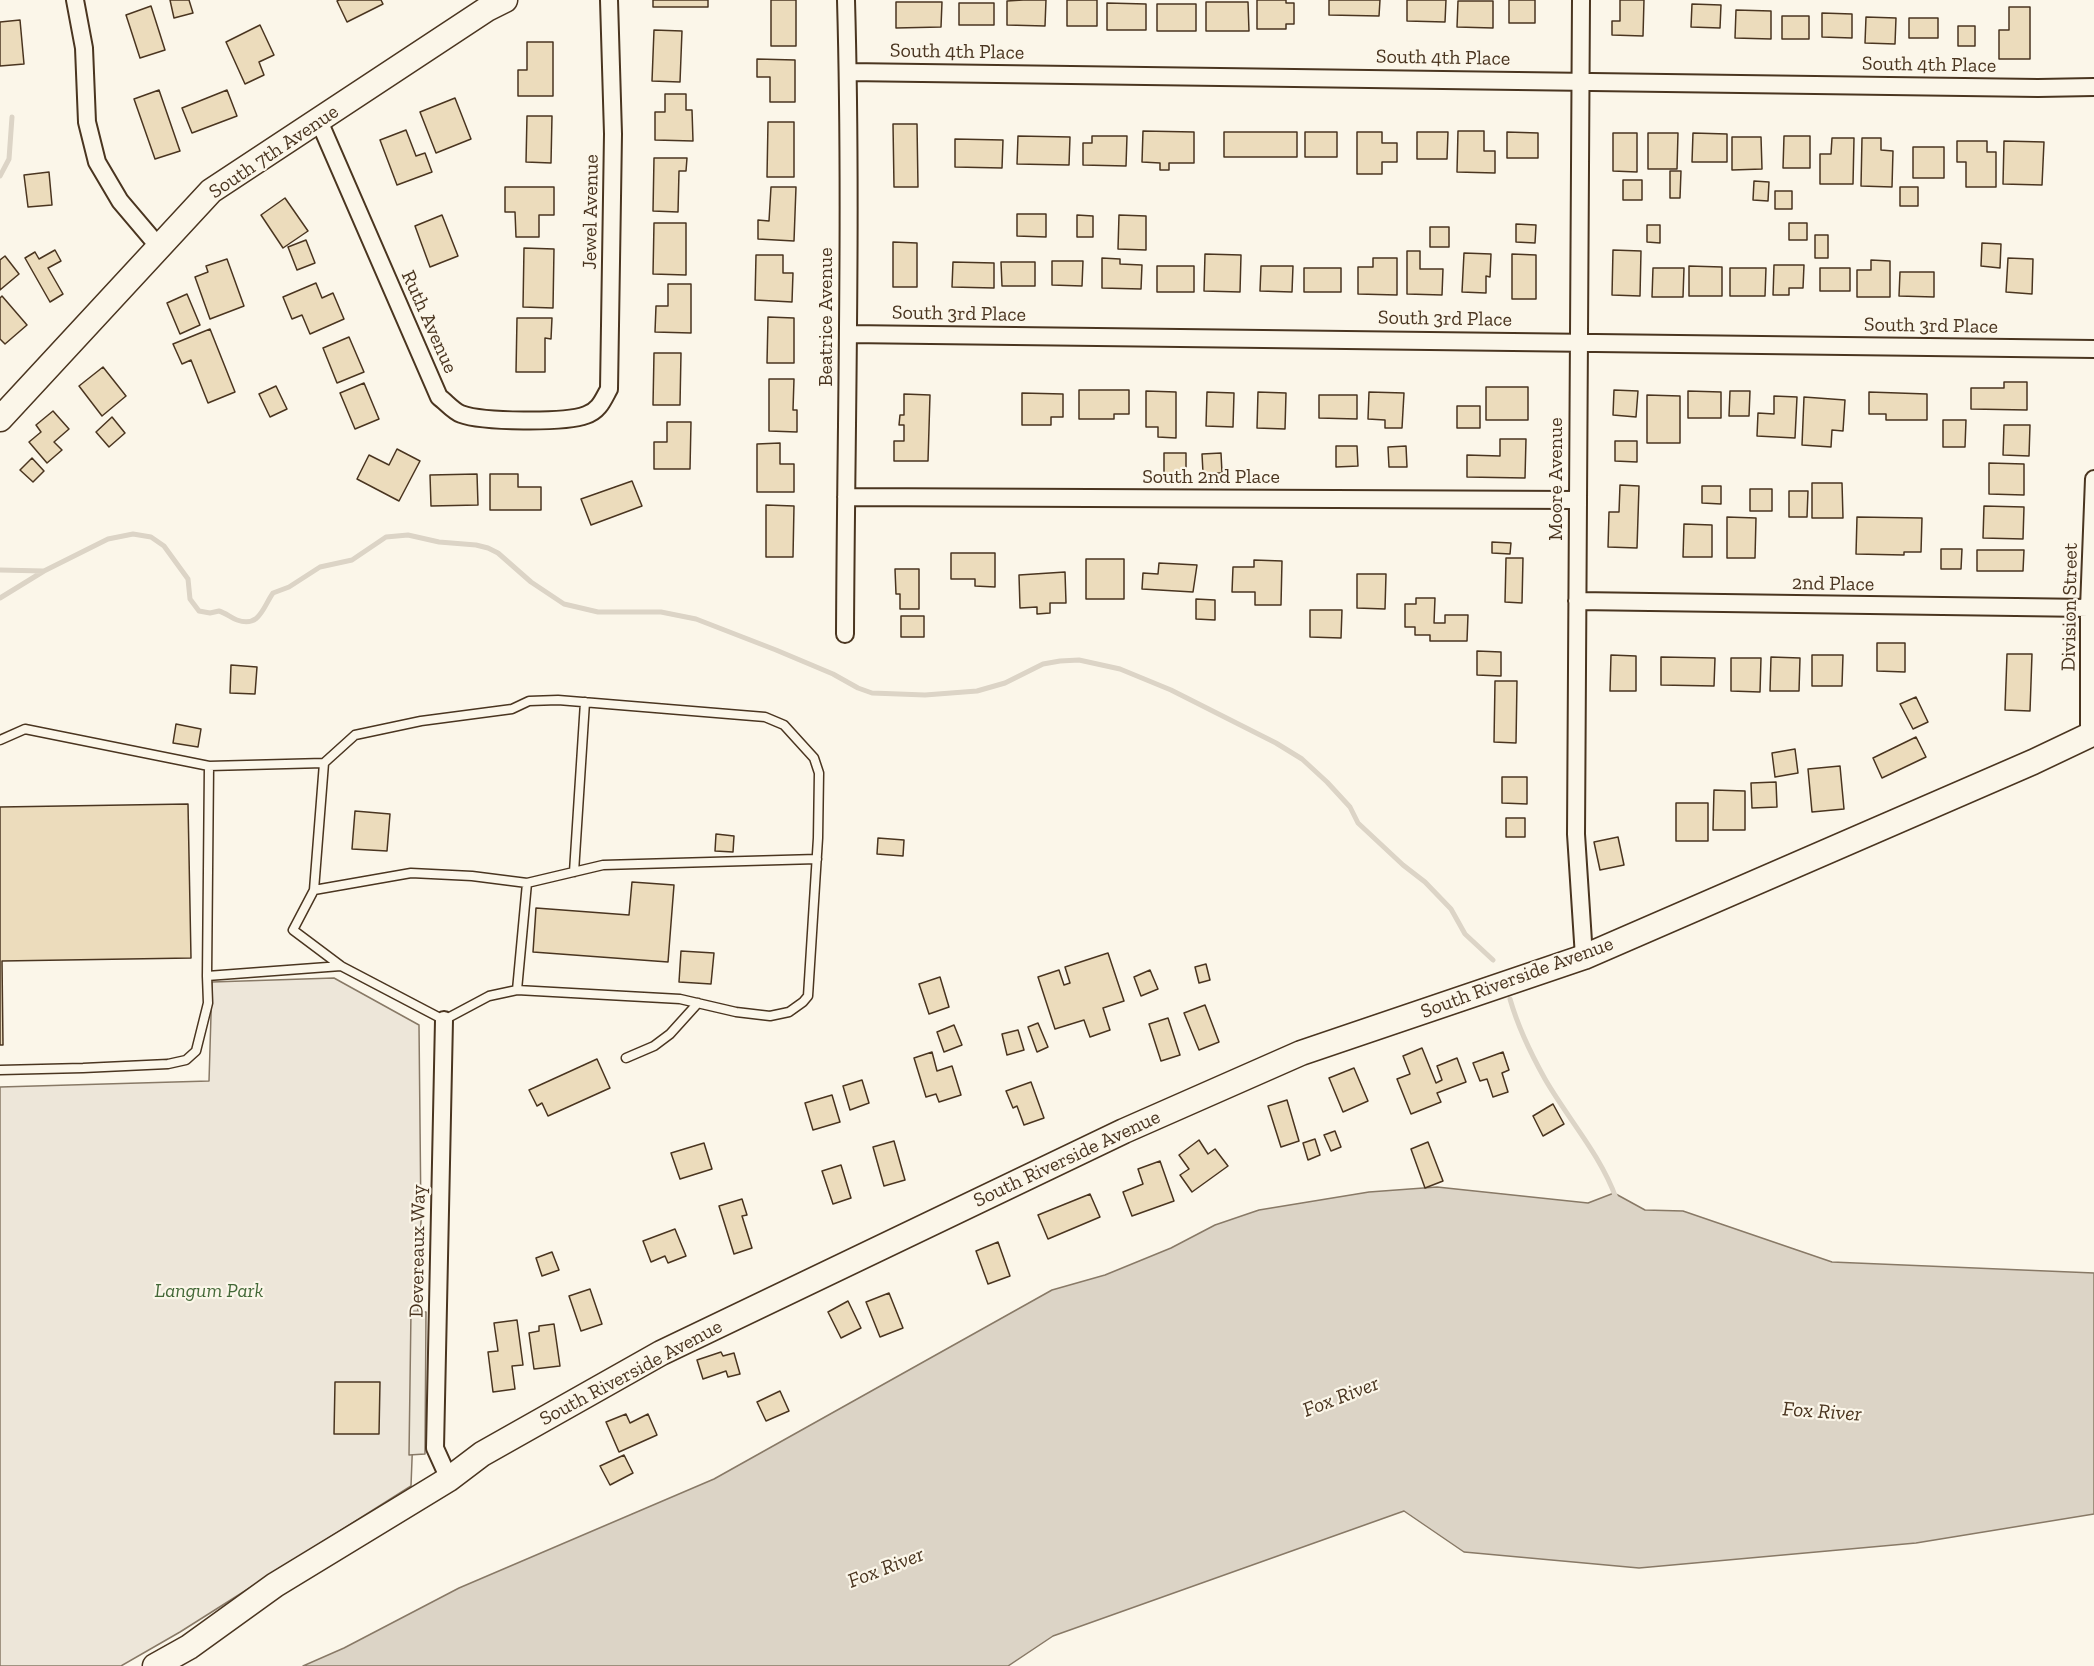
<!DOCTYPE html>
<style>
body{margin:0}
canvas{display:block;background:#fbf6e9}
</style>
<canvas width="2094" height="1666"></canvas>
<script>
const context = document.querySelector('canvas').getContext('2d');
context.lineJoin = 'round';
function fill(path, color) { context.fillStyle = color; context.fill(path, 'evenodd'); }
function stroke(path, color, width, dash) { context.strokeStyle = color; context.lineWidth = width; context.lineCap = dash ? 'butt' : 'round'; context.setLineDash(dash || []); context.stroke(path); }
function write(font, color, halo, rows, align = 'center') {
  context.font = font + ' "Zilla Slab",serif'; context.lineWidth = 4.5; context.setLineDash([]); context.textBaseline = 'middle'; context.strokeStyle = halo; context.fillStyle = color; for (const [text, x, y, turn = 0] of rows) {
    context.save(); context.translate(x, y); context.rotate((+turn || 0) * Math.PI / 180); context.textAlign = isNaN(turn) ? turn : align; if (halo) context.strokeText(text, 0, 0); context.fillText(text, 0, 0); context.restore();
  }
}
const green = new Path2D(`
 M334,978L419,1025L421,1222L411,1486L180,1632L121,1666H0V1087L209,1081L212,982Z`);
fill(green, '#ede6d9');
stroke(green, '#887966', 1.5);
const parking = new Path2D(`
 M411,1311L426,1312L425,1454L409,1455Z`);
fill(parking, '#ede7d9');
stroke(parking, '#887966', 1.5);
const water = new Path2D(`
 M1437,1187L1588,1203L1614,1193L1645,1210L1683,1211L1832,1262L2094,1273V1514L1916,1543L1639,1568L1464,1552L1404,1511L1053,1636L1008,1666H303L344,1648L459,1588L714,1479L1052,1290L1105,1275L1171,1248L1215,1225L1259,1210L1369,1192Z`);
fill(water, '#dcd4c6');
stroke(water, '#887966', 1.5);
stroke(new Path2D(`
 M0,176L9,159L12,117
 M0,570L43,571
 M0,598L44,571L108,539L133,534L151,537L164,546L188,579L190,599L199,611L210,613L219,611C226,613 231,618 237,620C260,628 263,607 273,593L289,587L320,567L352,560L386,537L408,535L439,542L476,545L488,548L498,553L531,582L564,604L598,612H661L696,619L776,650L833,674L858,688L872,693L925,695L977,691L1005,683L1043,664L1060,661L1079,660L1120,669L1171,690L1276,743L1302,759L1327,782L1350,807L1358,823L1403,865L1425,882L1451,909L1465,934L1493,960
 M1510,999C1518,1027 1531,1054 1545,1079C1568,1119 1600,1154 1616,1198`), '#dcd4c6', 5);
const building = new Path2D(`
 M170,0H189L193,13L174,18Z
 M339,0H381L383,4L347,22L337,1Z
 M653,0H708V7H653Z
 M771,0H796V46H771Z
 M1023,0H1046L1045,26L1007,25V1Z
 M1067,0H1097V26H1067Z
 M1257,0H1286V3H1294V24H1286V29H1257Z
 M1329,0H1380L1379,16L1329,15Z
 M1407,0H1446L1445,22L1407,21Z
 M1509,0H1535V23H1509Z
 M1620,0H1644L1643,36L1612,35V21H1620Z
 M1458,1H1493V28L1457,27Z
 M896,2H942L941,27L896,28Z
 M1206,2H1248L1249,31H1206Z
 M959,3H994V25H959Z
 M1107,3L1146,4V30H1107Z
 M1157,4H1196V31H1157Z
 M1692,4L1721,5L1720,28L1691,27Z
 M151,6L165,50L140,58L126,15Z
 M2009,7H2030V59H1999V30H2009Z
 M1736,10L1771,11V39L1735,38Z
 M1822,13L1852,14V38L1822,37Z
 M1782,16H1809V39H1782Z
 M1866,17L1896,18L1895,44L1865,43Z
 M1909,18H1938V38H1909Z
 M20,20L24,64L0,66V22Z
 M260,25L274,55L259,62L264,75L245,84L226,42Z
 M1958,26H1975V46H1958Z
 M654,30L682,31L680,82L652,81Z
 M527,42H553V96H518V70H527Z
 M757,59L795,60V102H770V77H757Z
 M159,90L180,151L155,159L134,99Z
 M227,90L237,116L192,133L182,108Z
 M665,94H686V110H692L693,141L655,140V112H665Z
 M455,98L471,139L436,153L420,112Z
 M527,116H552L551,163L526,162Z
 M768,122H794V177H767Z
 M893,124H917L918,187H894Z
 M406,130L416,156L425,153L432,172L397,185L380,140Z
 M1143,131L1194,132V163H1169V170H1160V163L1142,162Z
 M1458,131H1484V151H1495V173L1457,172Z
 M1224,132H1297V157H1224Z
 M1305,132H1337V157H1305Z
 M1357,132H1382V143H1397V162H1382V174H1357Z
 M1417,132H1448L1447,159H1417Z
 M1507,132L1538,133V158H1507Z
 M1613,133H1637V172L1613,171Z
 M1648,133H1678L1677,169H1648Z
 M1693,133L1727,134V162H1692Z
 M1018,136L1070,137L1069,165L1017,164Z
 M1092,136H1127L1126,166L1083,165V143H1092Z
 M1784,136H1810V168H1783Z
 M1732,137H1761L1762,169L1732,170Z
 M1832,138H1854L1853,184H1820V154H1831Z
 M1862,138H1881V150L1893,151L1892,187L1861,186Z
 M955,139L1003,140L1002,168L955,167Z
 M1957,141H1987V152H1996V187H1966V162H1957Z
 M2004,141L2044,142L2042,185L2003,184Z
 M1913,147H1944V178H1913Z
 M654,158H687L686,171H679L678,212L653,211Z
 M1670,171H1681L1680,198H1670Z
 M49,172L52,205L28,207L24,175Z
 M1623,180H1642V200H1623Z
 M1754,181L1769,182L1768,201L1753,200Z
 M505,187H554V215H539V237H516L515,212H505Z
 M771,187H796L794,241L758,239V220L769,221Z
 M1900,187H1918V206H1900Z
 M1775,191H1792V209H1775Z
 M285,198L308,231L283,248L261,215Z
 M1017,214H1046V237L1017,236Z
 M442,215L458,256L430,267L415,226Z
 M1077,215L1093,216V237H1077Z
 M1119,215L1146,216V250L1118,249Z
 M654,223H686V275L653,274Z
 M1789,223H1807V240H1789Z
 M1516,224L1536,225L1535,243L1516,242Z
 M1647,225H1660V243L1647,242Z
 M1430,227H1449V247H1430Z
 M1815,235H1828V258H1815Z
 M306,240L315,263L297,270L288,247Z
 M893,242L917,243V287H893Z
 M1982,243L2001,244L2000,268L1981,266Z
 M524,248L554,249L553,308L523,307Z
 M55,250L61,261L48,268L63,294L50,302L25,258L35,252L39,259Z
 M1613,250L1641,251L1640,296L1612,295Z
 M1407,251H1420V269H1443L1442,295L1407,294Z
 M1464,253L1491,254L1490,277L1486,276V293L1462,292Z
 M1205,254L1241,255L1240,292L1204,291Z
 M1512,254L1536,255V299H1512Z
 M756,255H783V273H793L792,302L755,300Z
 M5,256L19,274L0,290V260Z
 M1102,258L1120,259V264L1142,265L1141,289L1102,288Z
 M1373,258H1397V295L1358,294V267H1373Z
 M2008,258L2033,259L2032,294L2006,292Z
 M227,259L244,306L210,319L195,277L208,272L206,266Z
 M1871,260L1890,261V297H1857V270H1871Z
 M1052,261H1083L1082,286L1052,285Z
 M953,262L994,263V288L952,287Z
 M1001,262H1035V286H1002Z
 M1774,265H1804L1803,288H1789V295H1773Z
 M1157,266H1194V292H1157Z
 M1261,266H1293L1292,292L1260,291Z
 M1689,266L1722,267V296H1689Z
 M1304,268H1341V292H1304Z
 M1653,268H1684L1683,297H1652Z
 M1730,268H1766L1765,296H1730Z
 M1820,268H1850V291H1820Z
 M1900,272H1934V297L1899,296Z
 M316,283L322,298L333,293L344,319L310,334L302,315L292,319L283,297Z
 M668,284H691V333L655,332L656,306H668Z
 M187,294L200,325L180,334L167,303Z
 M2,296L27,325L5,344L0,339V298Z
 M768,317L794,318V363H767Z
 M517,318H552L551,339L545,338V372H516Z
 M210,329L235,392L208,403L191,360L182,364L173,344Z
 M349,337L364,372L337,383L323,348Z
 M654,353H681L680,405H653Z
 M103,367L126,396L102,416L79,386Z
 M769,379H794L793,410H797V432L769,431Z
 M2004,382H2027V410L1971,409V388H2004Z
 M364,383L379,419L355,429L340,393Z
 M276,386L287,409L270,417L259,394Z
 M1486,387H1528V420H1486Z
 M1079,390H1129V414H1114V419H1079Z
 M1614,390L1638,391L1636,417L1613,415Z
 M1146,391L1176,392V438L1158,437V427H1146Z
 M1688,391L1721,392V418H1688Z
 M1730,391H1750L1749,416H1729Z
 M1207,392L1234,393L1233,427L1206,426Z
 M1258,392L1286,393L1285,429L1257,428Z
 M1369,392L1404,393L1402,428H1385V420L1368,419Z
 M1869,392L1927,394V420H1886V414H1869Z
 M1022,393L1063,394V417H1051V425H1022Z
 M904,394L930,395L928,461H894V441H904V425H899L900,415H904Z
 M1319,395H1357V419L1319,418Z
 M1647,395L1680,396V443H1647Z
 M1774,396L1797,397L1795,438L1757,436L1758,413L1774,414Z
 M1804,397L1845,400L1843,431L1832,430L1831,447L1802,445Z
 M1457,406H1480V428H1457Z
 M53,411L69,429L54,442L62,450L47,463L29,442L41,432L36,425Z
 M112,417L125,433L109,447L96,432Z
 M1943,420H1966L1965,447H1943Z
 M667,422H691L690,469H654V442H667Z
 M2004,425H2030L2029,456L2003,455Z
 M1500,439H1526L1525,478L1467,477V455L1500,456Z
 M1615,441H1637V462L1615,461Z
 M780,443V464H794V492H757V444Z
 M1336,446H1357L1358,466L1336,467Z
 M1406,446L1407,467H1389L1388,447Z
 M397,449L420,461L399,501L357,479L369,455L389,465Z
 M1164,453H1186V473H1164Z
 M1221,453L1222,473H1203L1202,454Z
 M32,458L44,471L33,482L20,470Z
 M1989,463L2024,464V495L1989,494Z
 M477,474L478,505L431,506L430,475Z
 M490,474H518V487H541V510H490Z
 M632,481L642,506L591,525L581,499Z
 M1812,483H1842L1843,518H1812Z
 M1620,485L1639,486L1637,548L1608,547L1609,512H1619Z
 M1702,486H1721V504L1702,503Z
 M1750,489H1772V511H1750Z
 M1789,491H1808L1807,517H1789Z
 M766,505L794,506L793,557H766Z
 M1984,506L2024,507L2023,539L1983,538Z
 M1727,517L1756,518L1755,558H1727Z
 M1857,517L1922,518L1921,552H1904V555L1856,554Z
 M1684,524L1712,525V557H1683Z
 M1492,542L1511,543L1510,554L1492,553Z
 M1941,549H1962L1961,569H1941Z
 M1977,550H2024L2023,571H1977Z
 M951,553H995V587L975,586V579H951Z
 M1506,558H1523L1522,603L1505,602Z
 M1086,559H1124V599H1086Z
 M1254,560L1282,561L1281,605H1255V592H1232L1233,567H1254Z
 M1159,563L1197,565L1193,592L1142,589L1143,573L1158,574Z
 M895,569H919V609H900V594H896Z
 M1065,572L1066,603H1050V613L1037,614V607L1020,608L1019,575Z
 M1357,574H1386L1385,609L1357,608Z
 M1416,598H1435L1434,623H1445V615H1468L1467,641H1430V635H1415V627H1405V604H1416Z
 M1196,599L1215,600V620L1196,619Z
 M1310,610H1342L1341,638L1310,637Z
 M901,616H924V637H901Z
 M1877,643H1905V672L1877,671Z
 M1477,651L1501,652V676L1477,675Z
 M2007,654H2032L2030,711L2005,710Z
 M1611,655L1636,656V691H1610Z
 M1812,655H1843L1842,686H1812Z
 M1661,657L1715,658L1714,686L1661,685Z
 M1771,657L1800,658L1799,691H1770Z
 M1731,658H1761L1760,692L1731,691Z
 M231,665L257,667L255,694L230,693Z
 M1495,681H1517L1516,743L1494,742Z
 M1916,697L1928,722L1913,729L1900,704Z
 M176,724L201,729L198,747L173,743Z
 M1916,737L1926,757L1882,778L1873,758Z
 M1795,749L1798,773L1775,777L1772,753Z
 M1840,766L1844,809L1812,812L1808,769Z
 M1502,777H1527V804L1502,803Z
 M1776,782L1777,807L1752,808L1751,783Z
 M1714,790L1745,791V830H1713Z
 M1676,803H1708V841H1676Z
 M188,804L191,958L2,961L3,1045H0V807Z
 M355,811L390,814L387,851L352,849Z
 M1506,818H1525V837H1506Z
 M716,834L734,836L733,852L715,851Z
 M1618,837L1624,865L1600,870L1594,842Z
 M878,838L904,840L903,856L877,854Z
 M632,882L674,885L668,962L533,952L536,908L629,915Z
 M681,951L714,953L711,984L679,982Z
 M1108,953L1124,1001L1103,1008L1110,1030L1090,1037L1084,1020L1055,1029L1038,977L1059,970L1064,985L1070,983L1065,967Z
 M1206,964L1210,980L1199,983L1195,967Z
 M1150,970L1158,989L1141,996L1134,977Z
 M940,977L949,1007L929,1014L919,984Z
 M1205,1005L1219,1042L1199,1050L1184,1013Z
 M1168,1018L1180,1055L1161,1061L1149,1024Z
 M1038,1023L1048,1047L1037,1052L1028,1027Z
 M954,1025L962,1045L944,1052L937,1032Z
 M1018,1030L1024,1050L1007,1055L1002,1034Z
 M1422,1048L1436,1083L1442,1080L1437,1066L1457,1058L1466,1082L1437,1093L1441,1102L1411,1114L1397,1079L1410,1074L1403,1056Z
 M932,1052L937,1071L952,1066L961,1095L939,1102L936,1094L926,1097L914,1058Z
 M1503,1052L1509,1070L1502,1073L1508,1092L1493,1097L1487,1079L1480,1081L1473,1063Z
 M597,1059L610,1088L548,1116L542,1103L537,1106L529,1090Z
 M1354,1068L1368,1101L1343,1112L1329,1078Z
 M862,1080L869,1103L850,1110L843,1086Z
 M1031,1082L1044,1118L1024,1125L1017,1106L1013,1108L1006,1091Z
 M832,1095L840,1122L813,1130L805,1103Z
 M1287,1100L1299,1141L1281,1147L1268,1106Z
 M1553,1104L1564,1124L1543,1136L1533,1116Z
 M1335,1131L1341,1147L1331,1151L1324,1135Z
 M1315,1139L1320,1155L1308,1160L1303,1143Z
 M1199,1140L1208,1154L1215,1149L1228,1166L1192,1192L1180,1175L1189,1169L1179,1155Z
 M894,1141L905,1180L884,1186L873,1147Z
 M1428,1142L1443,1181L1425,1188L1411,1149Z
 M704,1143L712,1169L680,1179L671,1153Z
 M1160,1161L1174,1201L1132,1216L1123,1192L1143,1184L1138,1169Z
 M841,1165L851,1198L833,1204L822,1171Z
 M1090,1194L1100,1217L1048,1239L1038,1215Z
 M742,1199L747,1215L742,1216L752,1248L734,1254L719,1206Z
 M675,1229L686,1256L668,1263L665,1256L651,1262L643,1241Z
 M998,1242L1010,1276L988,1284L976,1251Z
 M552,1252L559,1270L542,1276L536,1258Z
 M590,1289L602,1324L581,1331L569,1296Z
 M889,1293L903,1328L880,1337L866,1302Z
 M848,1301L861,1328L841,1338L828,1312Z
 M517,1320L523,1365L512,1366L515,1389L493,1392L488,1352L498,1351L494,1323Z
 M554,1324L560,1366L534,1369L529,1333L539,1331V1326Z
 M721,1352L723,1356L734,1353L740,1374L728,1377L726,1371L703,1379L697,1360Z
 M335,1382H380L379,1434H334Z
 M780,1391L789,1411L766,1421L757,1402Z
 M626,1414L630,1423L648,1414L657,1435L619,1452L606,1422Z
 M624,1455L633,1473L610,1485L600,1466Z`);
fill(building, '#ecdcbc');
stroke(building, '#4a3520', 1.5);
const lane = new Path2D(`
 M0,740L25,729L209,766L324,763L314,890L293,930L341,966L444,1020L489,996L517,990L680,999L736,1012L770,1016L789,1012L803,1002L808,996L818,838L819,773L814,758L784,725L765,717L558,700L529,701L512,709L421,721L355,735L324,763
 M209,766L207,976L341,966
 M574,872L585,702
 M314,890L411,873L472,876L527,883L603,865L817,859
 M517,990L527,883
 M626,1058L654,1046L670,1034L698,1003
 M0,1070L83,1068L168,1064L186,1060L196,1051L208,1003L207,976`);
const street = new Path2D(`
 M75,0L84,48L87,122L97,162L120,201L159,247
 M1581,0L1576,834L1584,957
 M848,72L2038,88L2094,87
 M319,121L439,397C446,402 453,411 461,414C482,422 565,423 586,415C599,411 603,400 609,389L613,134L609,0
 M848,334L2094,349
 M846,497L1577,500
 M1577,601L2089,608
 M845,634C846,423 852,211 846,0
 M2089,736V608L2094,479
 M444,1020L435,1448L449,1479`);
const secondary = new Path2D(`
 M0,419L211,191L487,9L505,0
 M155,1666L189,1647L275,1585L449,1479L482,1454L661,1353L1124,1131L1301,1053L1584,957L2033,762L2094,733`);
stroke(lane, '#4a3520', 11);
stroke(street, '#4a3520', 20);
stroke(secondary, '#4a3520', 27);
stroke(lane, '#fbf6e9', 8);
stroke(street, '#fbf6e9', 16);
stroke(secondary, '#fbf6e9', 24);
write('20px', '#4a3520', '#fbf6e9', [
 ["South 4th Place",957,52,1],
 ["South 4th Place",1443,58,1],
 ["South 4th Place",1929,65,1],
 ["South 7th Avenue",274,152,-34],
 ["Jewel Avenue",591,212,-89],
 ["South 3rd Place",959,314,1],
 ["Beatrice Avenue",826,317,-90],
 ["South 3rd Place",1445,319,1],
 ["Ruth Avenue",429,322,66],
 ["South 3rd Place",1931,326,1],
 ["South 2nd Place",1211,477],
 ["Moore Avenue",1556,479,-90],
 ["2nd Place",1833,584,1],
 ["Division Street",2070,607,-89],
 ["South Riverside Avenue",1517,978,-20],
 ["South Riverside Avenue",1067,1159,-25],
 ["Devereaux Way",418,1251,-89],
 ["South Riverside Avenue",631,1373,-28]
]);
write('italic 20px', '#436837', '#fbf6e9', [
 ["Langum Park",209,1291]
]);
write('italic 21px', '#4a3520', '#fbf6e9', [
 ["Fox River",1341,1397,-21],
 ["Fox River",1822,1412,4],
 ["Fox River",886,1568,-21]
]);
</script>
